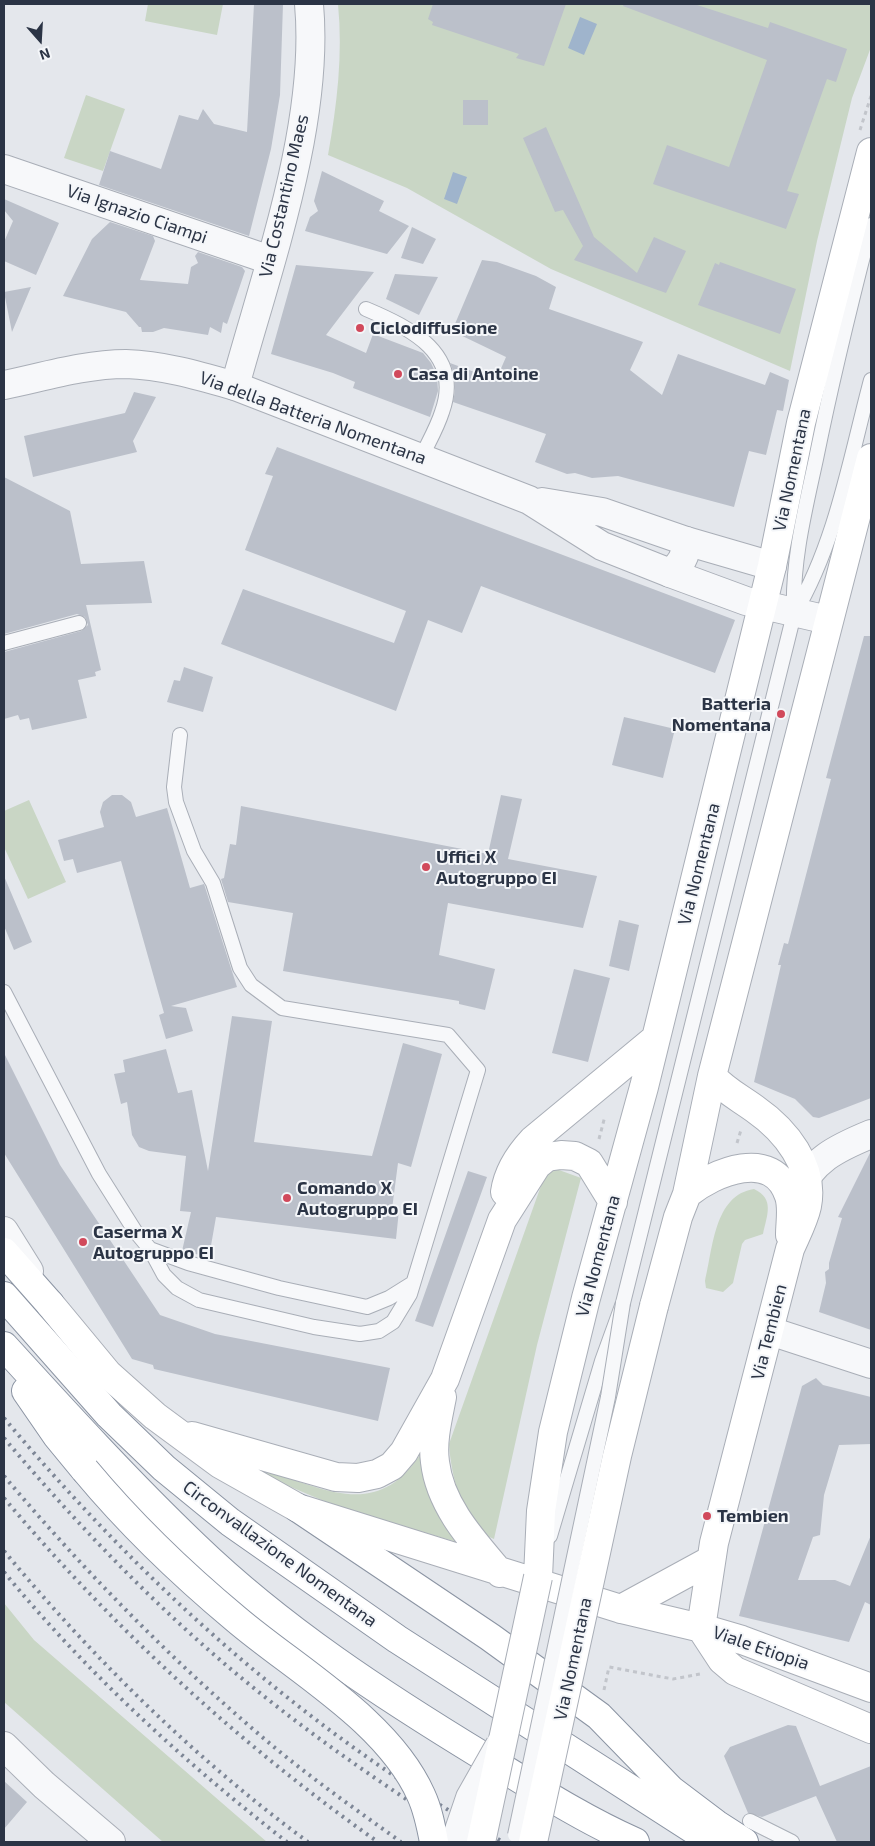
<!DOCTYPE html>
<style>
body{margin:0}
#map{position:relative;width:875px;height:1846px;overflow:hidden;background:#e4e7ec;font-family:"Exo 2",sans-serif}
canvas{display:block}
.frame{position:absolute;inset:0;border:5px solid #2b3445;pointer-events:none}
.north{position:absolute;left:15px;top:15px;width:50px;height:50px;-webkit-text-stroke:4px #f4f6f9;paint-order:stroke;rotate:161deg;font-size:14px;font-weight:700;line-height:20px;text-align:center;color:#2b3445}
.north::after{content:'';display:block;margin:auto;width:18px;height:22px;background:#2b3445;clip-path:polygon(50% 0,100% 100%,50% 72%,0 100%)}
</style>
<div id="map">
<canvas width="875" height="1846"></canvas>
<div class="frame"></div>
<div class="north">N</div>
</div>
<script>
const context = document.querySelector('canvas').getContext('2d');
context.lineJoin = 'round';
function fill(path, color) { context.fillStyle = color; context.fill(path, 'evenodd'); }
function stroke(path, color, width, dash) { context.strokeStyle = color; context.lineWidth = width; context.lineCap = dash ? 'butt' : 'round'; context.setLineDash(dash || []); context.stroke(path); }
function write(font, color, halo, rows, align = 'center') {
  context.font = font + ' "Exo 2",sans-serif'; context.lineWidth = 4; context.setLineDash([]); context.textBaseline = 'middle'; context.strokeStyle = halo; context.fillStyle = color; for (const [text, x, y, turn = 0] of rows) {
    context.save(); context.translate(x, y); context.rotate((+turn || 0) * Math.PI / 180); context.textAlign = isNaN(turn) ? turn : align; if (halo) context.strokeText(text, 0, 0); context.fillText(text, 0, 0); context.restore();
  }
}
fill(new Path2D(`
 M148,4H223L217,35L145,21Z
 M338,4H871V47L852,98L817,241L790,371L551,269L407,188L328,155C337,104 343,55 338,4Z
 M86,95L125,109L103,171L64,158Z
 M29,800L66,882L28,899L4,847V811Z
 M548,1166L581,1178L537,1345L494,1539C462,1528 451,1474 449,1444Z
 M754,1189C775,1199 767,1215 763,1234L745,1240L742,1244L733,1283L723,1292L706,1288L705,1281C713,1249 714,1195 754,1189Z
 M423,1450L460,1543L338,1507L265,1476L267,1471C330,1491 380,1520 423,1450Z
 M4,1603L34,1640L267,1842H163L4,1702Z`), '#c9d6c5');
fill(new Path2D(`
 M580,17L597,24L584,55L568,48Z
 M453,172L467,177L457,204L444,199Z`), '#9fb4cc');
fill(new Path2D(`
 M254,4H283L280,95L271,149L249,236L99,185L110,151L161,169L179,115L198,120L203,109L214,124L247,132Z
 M433,4H566L544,66L516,58L519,54L432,25L433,22L428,19Z
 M624,4H694L768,28L770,22L847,49L836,82L827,79L787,191L799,194L786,229L653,184L667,145L729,167L767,60L623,6Z
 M463,100H488V125H463Z
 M546,127L594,237L637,273L654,237L686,251L666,293L574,260L583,246L563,210L555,212L523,138Z
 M322,171L384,201L379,211L409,226L387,254L305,231L310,217L318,211L314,201Z
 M4,199L59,223L36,275L4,261V242L13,221L4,210Z
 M110,222L153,236L155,241L140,280L188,284L191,267L198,263L195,256L198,252L242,267L245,271L227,324L223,322L221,333L210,327L208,335L164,328L153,332H142L141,327H139L126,312L63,296L92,239Z
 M412,227L436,239L423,264L401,258Z
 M482,260L497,262L536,276L556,287L549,309L643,342L630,370L662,395L678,354L765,385L770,372L789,380L783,411L777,410L766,455L749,451L734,507L618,476L592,478L575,473L567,474L535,462L546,434L453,402L455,391L454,373L450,363L496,380L506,357L452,331Z
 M720,262L796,289L780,334L698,305L715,263L719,265Z
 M296,265L374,272L326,335L366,353L373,334L423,353L431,363L437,376L438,391L430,417L353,388L355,382L333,373L271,354Z
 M395,274L438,277L419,315L386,299Z
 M31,287L12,332L4,292Z
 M134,392L156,397L133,441L137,452L33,477L24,436L125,413Z
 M277,447L735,620L715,673L481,586L462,633L428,620L396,711L221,644L243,589L394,643L406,611L245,550L273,476L265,474Z
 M4,477L70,511L81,564L144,561L152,603L86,605L101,670L95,672L96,676L78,680L87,718L32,730L29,718L20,720L18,715L4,719V652L81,631L88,625L85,617L77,614L4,634Z
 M864,636H871V1098L819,1118L813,1117L795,1099L754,1082L781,965H778L784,943L788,944L831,779L826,778Z
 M184,667L213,677L203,712L167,702L174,680L180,681Z
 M624,717L675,729L663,778L612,765Z
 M112,795H122L131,802L136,817L167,808L190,888L204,884L205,887L237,987L171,1006L186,1008L193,1031L166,1039L159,1015L164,1013L121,861L77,873L73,859L64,861L58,840L104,827L100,812L103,802Z
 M501,795L522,799L508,859L597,876L583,928L448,903L439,955L495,969L485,1010L459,1004V1001L283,971L293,913L228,902L221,879L224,878L230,844L236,845L241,806L488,854Z
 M4,876L32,942L14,950L4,926Z
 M619,920L639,925L629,971L609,966Z
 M574,969L610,978L588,1062L552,1053Z
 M232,1016L272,1021L254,1142L372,1156L403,1043L442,1054L411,1167L398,1163L392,1209L399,1210L396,1239L216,1217L209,1257L182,1251L191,1212L180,1211L186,1156L149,1151L139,1147L132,1135L127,1102L121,1104L114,1074L125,1072L123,1060L166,1049L178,1093L192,1090L208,1171Z
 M4,1053L60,1165L160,1315L215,1334L390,1368L378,1421L154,1369L153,1365L132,1359L4,1153Z
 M871,1151V1330L819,1312L826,1283L825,1272L829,1269V1263L842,1218L838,1217Z
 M468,1171L487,1177L433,1327L415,1321Z
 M816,1378L823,1385L871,1397V1444L839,1445L824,1495L820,1535L813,1537L798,1580H835L850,1586L871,1535V1605L865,1602L849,1642L739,1616L802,1386Z
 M788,1725L796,1726L820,1786L871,1766V1842H837L816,1796L762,1817L748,1813L724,1756L730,1747Z
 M4,1781L27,1802L4,1829Z`), '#bbc0ca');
const service = new Path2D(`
 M366,309C411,328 463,354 442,412C437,428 428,443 421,458
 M794,613C792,561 805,510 816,459C832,380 851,302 871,225
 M4,643L79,623
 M4,992L99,1174L135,1231L150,1249L164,1275L177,1288L199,1300L314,1327L360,1334L379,1331L393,1322L410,1294L478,1070L448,1035L282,1008L251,985L240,968L213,883L194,851L176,802L174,787L180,735
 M150,1249L188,1263L279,1288L367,1307L389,1298L413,1283
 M550,1536L602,1361L623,1303L794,614C836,543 850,459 871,380
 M750,1821L792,1842`);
const minor = new Path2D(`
 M4,169L270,260
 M235,386C267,269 320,124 309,4
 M670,573C681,565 687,555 686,541`);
const tertiary = new Path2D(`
 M4,385C43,377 85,364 126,364C163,365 200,376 235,386L529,500L602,546L670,573L746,601L828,620
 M542,502L602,512L686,541L772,566
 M796,1196C811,1160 837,1148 871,1134
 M4,1231L29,1271
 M770,1331L871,1364
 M4,1746L44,1785L111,1842`);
const secondary = new Path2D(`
 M505,1192C508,1171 519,1155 533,1140L655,1039
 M687,1194C714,1172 773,1147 789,1196C793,1208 790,1222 790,1235
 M50,1304L108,1374L155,1416L220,1464L298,1508L621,1609L701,1628L742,1640L871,1688
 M654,1306L678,1217L687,1194L712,1076L871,458
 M442,1397C438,1418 432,1441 435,1462C440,1506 473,1541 500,1573
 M192,1436L336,1477L358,1478L377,1474L392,1466L404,1452L445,1379L502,1220L537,1165L547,1157L561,1155L575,1156L589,1163L613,1202
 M538,1577L541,1511L553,1432L586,1298L644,1087L772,566L801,423L871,152
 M621,1609L711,1560
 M701,1628L714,1543L790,1249C796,1235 804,1220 807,1206C815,1166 785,1130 755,1109C740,1098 724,1090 712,1076
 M701,1628L722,1660L735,1671L871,1729`);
const trunk = new Path2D(`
 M4,1252L50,1304
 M4,1296L109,1415L164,1468L230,1522L397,1639L713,1842
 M4,1346C66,1414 128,1482 195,1546C281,1629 384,1696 486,1758C535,1788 583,1819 635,1842
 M26,1391L57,1436L85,1470
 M298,1508L490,1637L599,1716L671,1790L716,1824L744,1842`);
stroke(service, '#a9aeb7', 16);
stroke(minor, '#a9aeb7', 30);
stroke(tertiary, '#a9aeb7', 30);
stroke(secondary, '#a9aeb7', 30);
stroke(trunk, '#8b94a3', 30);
stroke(new Path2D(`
 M860,130L871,96
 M599,1139L605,1116
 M737,1143L741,1130
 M604,1690L609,1667L673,1679L700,1674`), '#c2c5cb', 3, [4, 4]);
stroke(service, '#f7f8fa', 14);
stroke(minor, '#f7f8fa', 28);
stroke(tertiary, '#f7f8fa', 28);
stroke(secondary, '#fff', 28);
stroke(trunk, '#fff', 28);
stroke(new Path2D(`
 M4,1418C119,1555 247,1677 396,1777C430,1800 467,1821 503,1842
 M4,1438C80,1528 163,1615 255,1689C324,1745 397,1794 472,1842
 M4,1476C86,1573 176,1665 274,1747C315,1781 358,1811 401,1842
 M4,1498C113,1628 239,1744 378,1842
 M4,1551C94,1659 194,1758 308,1842
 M4,1572C87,1673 184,1762 287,1842`), '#7d8696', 4, [2.5, 5]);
const serviceBridge = new Path2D(`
 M515,1835L608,1397L623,1303`);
const tertiaryBridge = new Path2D(`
 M455,1842L470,1798L500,1745`);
const secondaryBridge = new Path2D(`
 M481,1842L538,1577
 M533,1842L617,1456L654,1306`);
const trunkBridge = new Path2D(`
 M85,1470C130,1524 182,1574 236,1619C296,1670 388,1721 421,1795C428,1810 431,1826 434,1842`);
stroke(serviceBridge, '#a9aeb7', 16, []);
stroke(tertiaryBridge, '#a9aeb7', 30, []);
stroke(secondaryBridge, '#a9aeb7', 30, []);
stroke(trunkBridge, '#8b94a3', 30, []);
stroke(serviceBridge, '#f7f8fa', 14);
stroke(tertiaryBridge, '#f7f8fa', 28);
stroke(secondaryBridge, '#fff', 28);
stroke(trunkBridge, '#fff', 28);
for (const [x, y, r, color] of [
 [360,328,5,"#d1495b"],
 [398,374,5,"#d1495b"],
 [781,714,5,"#d1495b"],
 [426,867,5,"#d1495b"],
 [287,1198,5,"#d1495b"],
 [83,1242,5,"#d1495b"],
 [707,1516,5,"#d1495b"]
]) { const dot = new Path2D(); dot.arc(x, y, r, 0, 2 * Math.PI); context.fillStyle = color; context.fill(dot); stroke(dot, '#f4f6f9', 2); }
write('18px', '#2b3445', '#f4f6f9', [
 ["Via Costantino Maes",284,196,-77],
 ["Via Ignazio Ciampi",137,214,19],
 ["Via della Batteria Nomentana",313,418,20],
 ["Via Nomentana",792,470,-78],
 ["Via Nomentana",699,864,-76],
 ["Via Nomentana",598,1256,-75],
 ["Via Tembien",769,1332,-76],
 ["Circonvallazione Nomentana",280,1554,36],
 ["Viale Etiopia",761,1648,19],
 ["Via Nomentana",573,1659,-78]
]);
write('bold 18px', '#2b3445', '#f4f6f9', [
 ["Ciclodiffusione",370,328],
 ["Casa di Antoine",408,374],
 ["Batteria",771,704,"right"],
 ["Nomentana",771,725,"right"],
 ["Uffici X",436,857],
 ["Autogruppo EI",436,878],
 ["Comando X",297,1188],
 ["Autogruppo EI",297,1209],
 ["Caserma X",93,1232],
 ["Autogruppo EI",93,1253],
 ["Tembien",717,1516]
], 'left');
</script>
